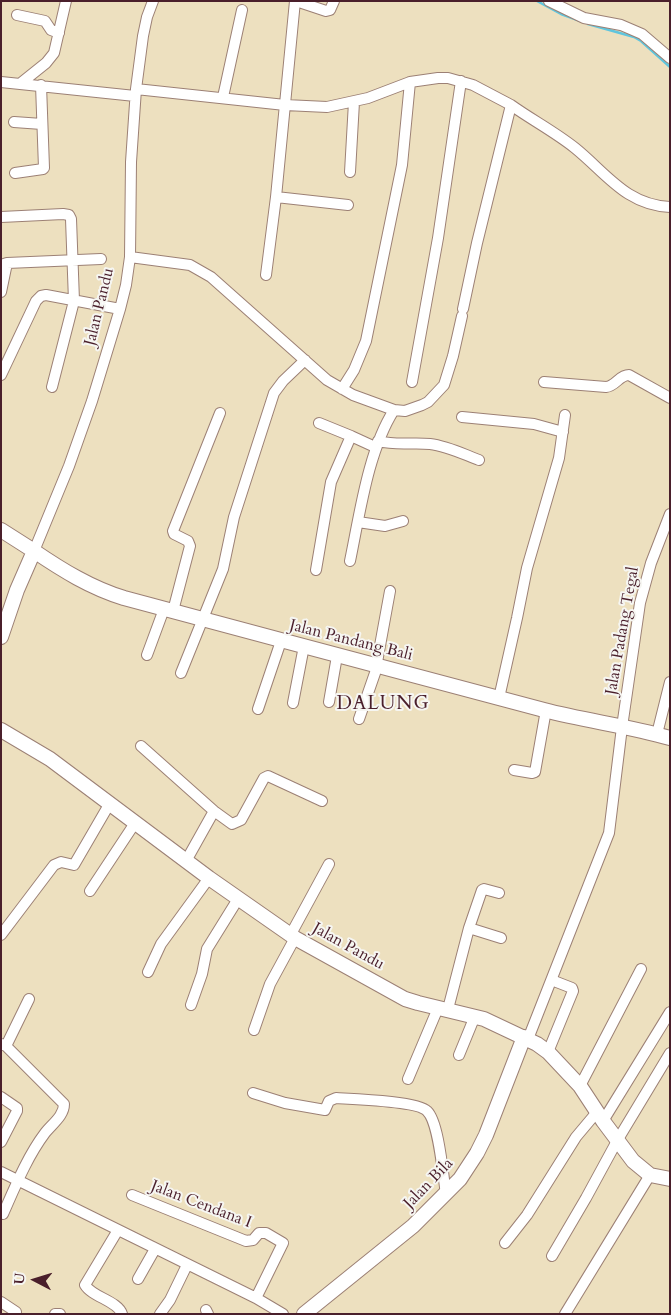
<!DOCTYPE html>
<style>
body{margin:0}
#map{position:relative;width:671px;height:1315px;overflow:hidden;background:#ede0bf;font-family:Cardo,serif}
canvas{display:block}
.frame{position:absolute;inset:0;border:2px solid #4a1f2b;pointer-events:none}
.north{position:absolute;left:10px;top:1255px;width:50px;height:50px;-webkit-text-stroke:4px #f6f6f2;paint-order:stroke;rotate:275deg;font-size:14px;font-weight:700;line-height:20px;text-align:center;color:#4a1f2b}
.north::after{content:'';display:block;margin:auto;width:18px;height:22px;background:#4a1f2b;clip-path:polygon(50% 0,100% 100%,50% 72%,0 100%)}
</style>
<div id="map">
<canvas width="671" height="1315"></canvas>
<div class="frame"></div>
<div class="north">U</div>
</div>
<script>
const context = document.querySelector('canvas').getContext('2d');
context.lineJoin = 'round';
function stroke(path, color, width, dash) { context.strokeStyle = color; context.lineWidth = width; context.lineCap = dash ? 'butt' : 'round'; context.setLineDash(dash || []); context.stroke(path); }
function write(font, color, halo, rows, align = 'center') {
  context.font = font + ' Cardo,serif'; context.lineWidth = 4; context.setLineDash([]); context.textBaseline = 'middle'; context.strokeStyle = halo; context.fillStyle = color; for (const [text, x, y, turn = 0] of rows) {
    context.save(); context.translate(x, y); context.rotate((+turn || 0) * Math.PI / 180); context.textAlign = isNaN(turn) ? turn : align; if (halo) context.strokeText(text, 0, 0); context.fillText(text, 0, 0); context.restore();
  }
}
stroke(new Path2D(`
 M537,1L561,14L583,22
 M588,24L634,37L641,41L670,67`), '#60c5dd', 2.5);
const street = new Path2D(`
 M296,1L326,11L330,10L334,1
 M549,1L584,18L621,25L642,34L670,58
 M17,15L45,21L51,30L59,33
 M1,82L135,96
 M21,83L46,63L54,53L66,1
 M136,89L285,105L327,107L368,98L410,82L438,78H448L473,85L511,105L477,243L463,309
 M223,97L242,10
 M511,105C532,120 555,132 575,148C606,173 626,205 670,207
 M14,122L42,124
 M350,172L354,102
 M15,173L43,169L44,168L41,85
 M276,197L348,205
 M1,217L63,214L69,215L71,219L74,301L52,387
 M130,257L190,265L211,277L327,380L353,395L394,410L405,411L422,405L428,402L444,385L453,356L462,316
 M1,265L7,263L101,259
 M266,275L276,197L295,1
 M1,292L7,263
 M1,375L36,301L41,296L46,295L120,309
 M412,382L438,238L461,81
 M544,382L606,387C616,386 619,375 629,375L670,398
 M342,389L354,370L366,341L402,165L410,82
 M462,417L534,424L563,432
 M319,423L351,436
 M378,441C398,446 411,442 430,444C447,446 463,454 479,460
 M358,522L385,526L403,521
 M34,551L69,466L92,401L120,309L126,285L130,257L131,162L136,89L143,36L147,17L153,1
 M350,561C360,513 368,451 394,410
 M316,570L331,482L351,436L375,447
 M173,611L190,546L188,541L174,534L173,531L220,413
 M147,655L164,609
 M181,673L223,569L234,517L274,393L283,381L305,360
 M499,698L517,618L527,568L559,458L565,415
 M329,702L337,656
 M293,703L304,646
 M258,709L281,641
 M359,719L375,673L390,591
 M657,734L670,682
 M141,746L214,811L232,824L241,820L264,778L268,776L322,801
 M514,770L532,773L535,772L546,710
 M186,861L214,811
 M90,891L135,823
 M469,928L501,938
 M291,934L329,864
 M1,935L54,865L61,862L74,865L110,803
 M148,972L161,944L209,878
 M191,1005L202,974L207,949L238,899
 M448,1009L469,928L482,890L484,889L499,893
 M254,1030L270,984L295,938
 M528,1039L609,833L622,727L640,603L651,563L670,514
 M1,1044L6,1046L64,1104C64,1116 52,1124 45,1133C27,1157 15,1187 3,1214
 M6,1046L29,999
 M548,1052L573,991L572,988L554,981
 M459,1055L475,1016
 M408,1079L438,1008
 M580,1086L641,969
 M253,1093L285,1103L325,1110L329,1101L336,1098C352,1099 418,1101 427,1111C439,1122 443,1176 446,1194
 M1,1097L17,1108V1111L1,1142
 M603,1121L670,1012
 M1,1172L256,1298L283,1314
 M132,1195L246,1241L253,1240L259,1233H266L283,1243L256,1298
 M118,1230L85,1285C92,1297 118,1301 122,1314
 M505,1243L527,1215L576,1137L597,1112
 M552,1256L586,1198L617,1141L670,1053
 M138,1279L155,1249
 M1,1302L16,1312
 M206,1310L208,1314
 M55,1314H60
 M160,1314L170,1300L187,1265
 M565,1314L650,1175`);
const secondary = new Path2D(`
 M1,530L34,551L17,590L1,637
 M34,551C62,570 91,588 124,598C264,635 404,674 544,710C586,721 629,726 670,738
 M1,730L50,759L209,878L295,938L405,999L418,1003L484,1019L537,1044L548,1052L580,1086L603,1121L633,1161L650,1175L670,1179
 M304,1314L413,1226L460,1179L477,1153L486,1135L524,1037`);
stroke(street, '#9c8075', 12);
stroke(secondary, '#9c8075', 16);
stroke(street, '#fff', 10);
stroke(secondary, '#fff', 14);
write('16px', '#4a1f2b', '#f6f6f2', [
 ["Jalan Pandu",100,307,-76],
 ["Jalan Padang Tegal",623,631,-80],
 ["Jalan Pandang Bali",351,641,14],
 ["Jalan Pandu",348,947,29],
 ["Jalan Bila",429,1184,-46],
 ["Jalan Cendana I",201,1205,21]
]);
context.letterSpacing = '1px';
write('19px', '#4a1f2b', '#f6f6f2', [
 ["DALUNG",383,705]
]);
context.letterSpacing = '0px';
</script>
